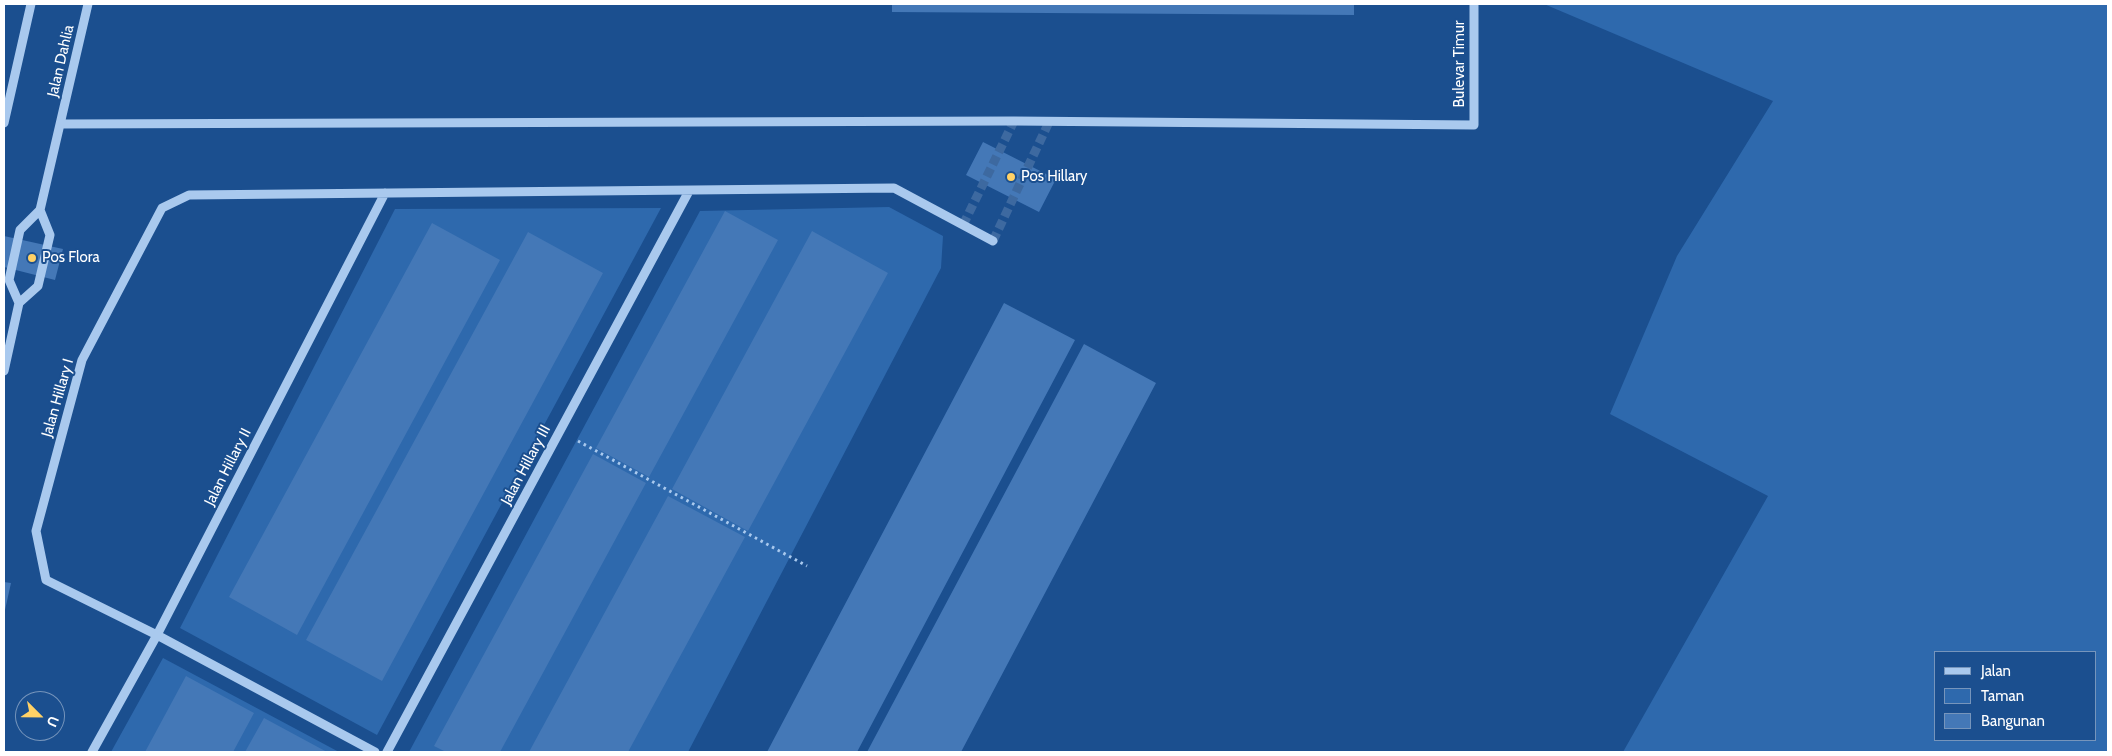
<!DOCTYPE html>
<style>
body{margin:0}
#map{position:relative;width:2112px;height:756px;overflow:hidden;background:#1b4f8f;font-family:Cabin,sans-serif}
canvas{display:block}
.frame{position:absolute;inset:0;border:5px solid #fff;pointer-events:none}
.legend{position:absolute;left:1934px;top:651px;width:162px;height:90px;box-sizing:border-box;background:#1b4f8f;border:1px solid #7695bc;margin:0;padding:6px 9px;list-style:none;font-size:15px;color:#fff}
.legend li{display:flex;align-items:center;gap:10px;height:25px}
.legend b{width:25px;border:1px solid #7695bc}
.north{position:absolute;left:15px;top:691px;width:50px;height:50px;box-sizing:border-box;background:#1b4f8f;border:1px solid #7695bc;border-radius:50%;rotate:113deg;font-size:14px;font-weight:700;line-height:20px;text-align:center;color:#fff}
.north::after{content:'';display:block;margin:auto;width:18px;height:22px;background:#ffd166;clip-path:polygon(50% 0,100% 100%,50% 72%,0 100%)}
</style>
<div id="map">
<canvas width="2112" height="756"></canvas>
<div class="frame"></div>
<ul class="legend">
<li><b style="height:6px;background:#a9c9ee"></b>Jalan</li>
<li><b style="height:14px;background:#2e69ad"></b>Taman</li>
<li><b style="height:14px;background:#4478b7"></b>Bangunan</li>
</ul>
<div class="north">U</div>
</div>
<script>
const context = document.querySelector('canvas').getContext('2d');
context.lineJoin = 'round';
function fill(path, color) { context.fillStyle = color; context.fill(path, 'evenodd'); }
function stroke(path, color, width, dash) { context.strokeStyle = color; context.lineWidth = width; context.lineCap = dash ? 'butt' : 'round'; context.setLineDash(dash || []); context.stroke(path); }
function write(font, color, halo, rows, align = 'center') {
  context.font = font + ' Cabin,sans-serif'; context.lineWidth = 4; context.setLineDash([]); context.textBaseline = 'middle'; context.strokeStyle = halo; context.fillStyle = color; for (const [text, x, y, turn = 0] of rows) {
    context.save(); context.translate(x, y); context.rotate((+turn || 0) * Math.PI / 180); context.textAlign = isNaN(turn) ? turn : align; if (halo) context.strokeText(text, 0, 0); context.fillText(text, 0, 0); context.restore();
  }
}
fill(new Path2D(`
 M1544,4H2108V752H1623L1768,496L1610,414L1677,256L1773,101ZM1936,652H2096V740H1936Z
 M889,207L943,236L941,268L688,752H409L700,211Z
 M661,208L377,735L180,628L395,209Z
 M163,658L339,752H111Z`), '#2e69ad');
fill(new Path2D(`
 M892,4H1354V15L892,12Z
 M983,142L1056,179L1039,212L966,175Z
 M725,211L778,240L649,477L596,448Z
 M432,223L500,260L297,635L229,597Z
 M812,231L888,273L748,531L672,489Z
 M528,232L603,273L382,681L306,640Z
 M4,236L63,249L55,280L4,267Z
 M1004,303L1075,340L857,752H767Z
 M1084,344L1156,383L961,752H867Z
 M593,454L646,483L500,752H446L434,746Z
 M668,496L745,537L628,752H529Z
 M4,582L11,583L5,610H4Z
 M186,676L254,713L233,752H145Z
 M264,718L327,752H245Z`), '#4478b7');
stroke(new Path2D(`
 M963,225L1014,121
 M993,241L1049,122`), '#3d69a0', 9, [9, 4.5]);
stroke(new Path2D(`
 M578,441L807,566`), '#a9c9ee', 3, [2.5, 4]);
stroke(new Path2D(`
 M4,123L31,4
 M60,124L1014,121L1474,125V4
 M40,210L88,4
 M40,210L50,235L38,286L19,303L9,280L20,230Z
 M4,371L19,303
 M92,752L157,635L385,193
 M375,752L157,635L46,580L36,531L82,360L162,208L189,195L894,188L993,241
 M387,752L689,191`), '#a9c9ee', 9);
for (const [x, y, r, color] of [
 [1011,177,5,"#ffd166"],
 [32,258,5,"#ffd166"]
]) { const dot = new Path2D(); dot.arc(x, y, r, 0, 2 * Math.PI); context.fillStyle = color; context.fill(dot); stroke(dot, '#1b4f8f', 2); }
write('15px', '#fff', '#1b4f8f', [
 ["Jalan Dahlia",61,61,-77],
 ["Bulevar Timur",1460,64,-90],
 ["Jalan Hillary I",58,398,-74],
 ["Jalan Hillary III",526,465,-62],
 ["Jalan Hillary II",228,467,-63]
]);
write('15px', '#fff', '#1b4f8f', [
 ["Pos Hillary",1021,177],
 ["Pos Flora",42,258]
], 'left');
</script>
